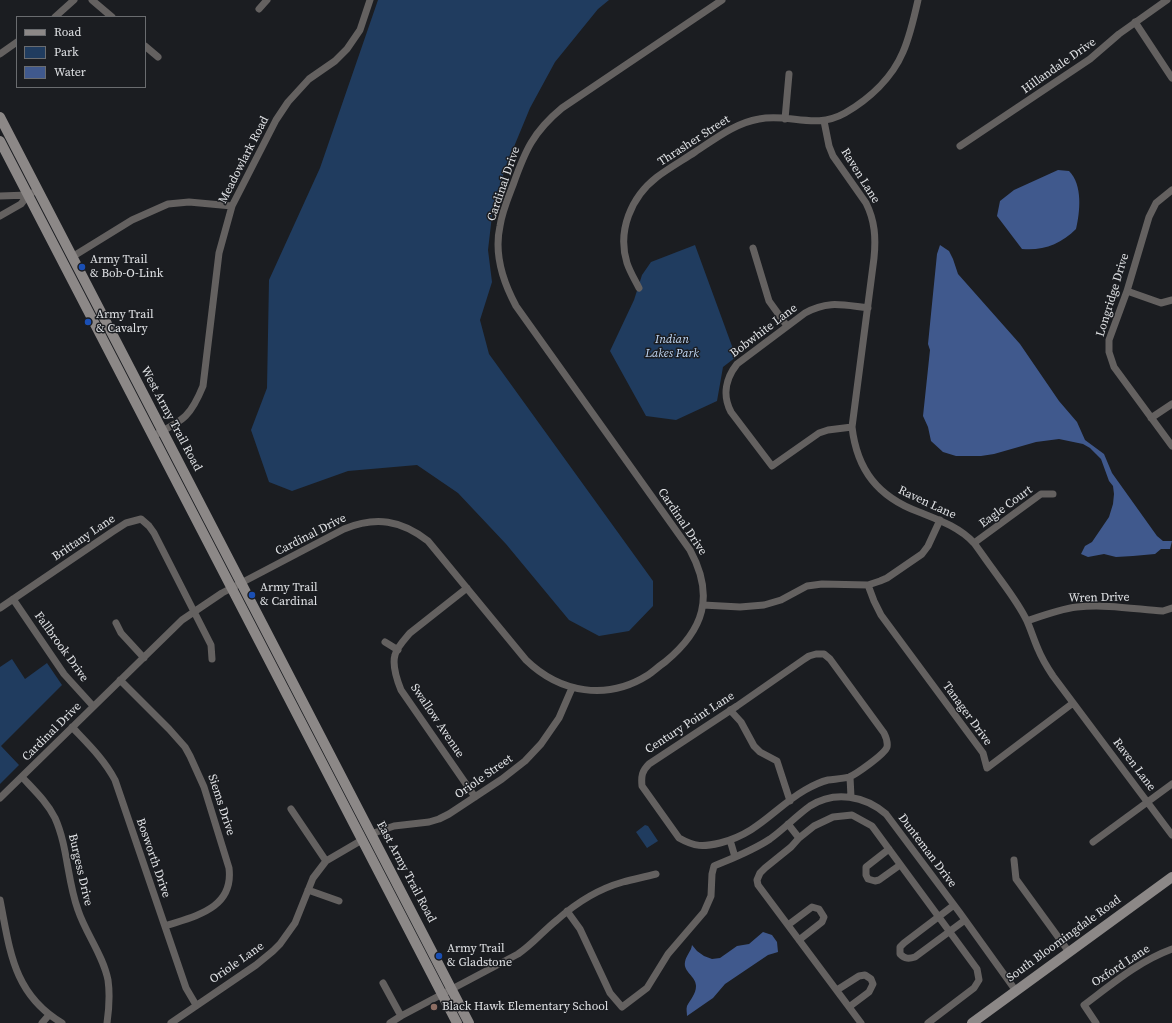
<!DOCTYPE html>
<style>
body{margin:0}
#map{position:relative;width:1172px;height:1023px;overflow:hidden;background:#1b1d21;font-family:"Source Serif 4",serif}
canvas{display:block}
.legend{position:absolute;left:16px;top:16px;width:130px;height:72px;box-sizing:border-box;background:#1b1d21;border:1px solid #6a6c6f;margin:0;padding:5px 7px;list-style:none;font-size:12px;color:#e0e2e5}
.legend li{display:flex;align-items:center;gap:8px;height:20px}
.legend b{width:20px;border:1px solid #6a6c6f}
</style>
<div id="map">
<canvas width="1172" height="1023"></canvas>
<ul class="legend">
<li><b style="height:5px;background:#8c8887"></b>Road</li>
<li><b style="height:11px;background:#203c5f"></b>Park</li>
<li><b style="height:11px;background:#40598d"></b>Water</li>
</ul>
</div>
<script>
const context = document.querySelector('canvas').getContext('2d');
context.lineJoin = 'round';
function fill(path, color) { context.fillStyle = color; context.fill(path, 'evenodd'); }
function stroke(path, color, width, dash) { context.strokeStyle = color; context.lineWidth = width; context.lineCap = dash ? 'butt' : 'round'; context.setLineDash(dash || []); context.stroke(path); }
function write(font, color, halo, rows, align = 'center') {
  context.font = font + ' "Source Serif 4",serif'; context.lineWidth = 3; context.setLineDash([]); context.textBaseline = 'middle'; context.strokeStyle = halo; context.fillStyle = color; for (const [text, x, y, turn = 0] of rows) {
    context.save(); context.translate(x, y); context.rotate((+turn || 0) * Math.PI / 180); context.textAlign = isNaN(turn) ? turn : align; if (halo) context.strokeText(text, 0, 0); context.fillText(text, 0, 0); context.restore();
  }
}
fill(new Path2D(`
 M378,0H609L598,9L555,62L530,108L506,166L493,207L488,250L492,282L480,320L489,354L653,581V606L629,631L599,636L569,620L506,544L458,493L417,465L348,471L292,491L269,482L251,430L267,388L269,280L320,168Z
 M695,245L736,357L723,367L717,401L676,420L646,416L610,351L634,300L642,275L651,262Z
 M12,659L25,679L47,663L62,685L1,746L19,765L0,784V667Z
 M645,825L648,826L658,841L647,848L636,832Z`), '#203c5f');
fill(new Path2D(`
 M1058,170L1069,171C1083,185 1080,212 1076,229C1061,244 1043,251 1022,249L997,216L1000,201L1014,190Z
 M940,245L949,251L953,259L958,274L1020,344L1059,401L1077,422L1085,440L1104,454L1112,473L1157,536L1163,541H1172L1170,549H1161L1155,554L1133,556L1116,557L1104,554L1088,557L1081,554L1085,546L1092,542L1109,517L1113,504L1114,494L1113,486L1109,481L1101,459L1090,448L1083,444L1059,439L1036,442L994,454L981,456H956L943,452L931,441L928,427L923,416L930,350L928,344L937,254Z
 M763,932L772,935L777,942L778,952L768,955L725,984L713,998L687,1016C687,1013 686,1009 687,1006C690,1000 696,994 696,986C696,976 683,972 685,962C686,955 691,952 692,945L697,951L704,956L712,959L720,958L737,946L749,944Z`), '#40598d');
stroke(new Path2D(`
 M92,0L112,17
 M259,9L267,0
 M55,17L74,0
 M1135,22L1172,78
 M145,46L158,57
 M0,54L17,42
 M785,119L789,74
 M824,121L829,146L833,156L866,203C875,221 876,238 874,258L852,427C857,470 878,497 919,512C939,520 959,527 974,543C980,551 986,560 992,568C1004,585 1018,602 1027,621C1031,630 1034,640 1038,649C1042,659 1047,667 1053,676L1172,835
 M960,146L1090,59L1119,34L1167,0
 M1172,190L1156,203L1149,217L1127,291L1109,340V352L1114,367L1172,446
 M0,196L28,195
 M0,216L21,204L28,195L32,193
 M753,248L769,301L787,326
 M72,257L132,220L168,204L189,202L232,206
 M639,288C635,280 630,272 627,263C617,231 631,197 657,177C669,168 683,160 695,152C715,139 735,123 759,119C790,113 815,130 845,113C869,99 892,78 903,52C910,36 914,18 918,0
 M1127,291L1161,303L1172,300
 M1151,418L1172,404
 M852,427L828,430L819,433L772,466L731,412C722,395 726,378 737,364L805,313C828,300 843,305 868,308
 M153,436C183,420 190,418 203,386L219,253L232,206L276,120L288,102L309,79L335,61L347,49L360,30L370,0
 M974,543L1041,494H1053
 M868,585L874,601L881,615L983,753L987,768L1073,703
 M467,588L410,633C405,639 397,647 395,655C392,665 397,680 401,690L475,797
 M13,599L64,674L93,706
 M703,605L740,607L764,605L781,600L807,586L822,584L868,585L880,581L887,578L922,554L928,546L940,520
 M0,608L112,532L126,523L141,519L149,526L154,533L211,645L212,659
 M1027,621C1044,615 1060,609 1077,607C1106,604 1135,609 1163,611L1172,608
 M116,623L121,633L144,658
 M385,642L398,650
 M816,654H824L830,659L884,733C886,737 888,742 887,747C885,754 855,775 849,777C842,779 834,779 828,780C820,782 812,786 805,790C774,808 759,833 720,843C703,847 695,847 679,838L642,786C641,776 642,771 649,764L737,706L803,660L809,656Z
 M120,680L169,729L185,747L190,756L204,787L229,868C234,909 195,916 165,926
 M730,710L741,722L754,746L760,752L777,761L790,801
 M72,727C88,744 104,759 115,780L186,988L196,1005
 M22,777C34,790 47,802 55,818C68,847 67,880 78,910C86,934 103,955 108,980C110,994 109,1009 107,1023
 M850,777L851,797
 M0,798L182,620L222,593L344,529C376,516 401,520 428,541L526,660C560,693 607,701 648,675C654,671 659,666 665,662C704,630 715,596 690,550L516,306C503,282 494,253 500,226C502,212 508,198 513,185C525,151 533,132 562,108L722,0
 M291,809L326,861
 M788,824L799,838
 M371,834L394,826L429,822L439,819L449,814L502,779L525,761L541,744L559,718L572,688
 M730,840L735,857
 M1093,842L1172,784
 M889,849L866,867V875L868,879L875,881L879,880L900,865
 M1014,860L1016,879L1069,952
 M308,890L339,901
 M0,900C10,950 13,994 62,1023
 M954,905L904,943L900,947V954C905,959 909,959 915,957L965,920
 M567,911L580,929L610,993L622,1007L647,988L668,954L704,912L711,896L712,874L714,866C733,858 752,851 770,839C784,829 796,816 810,806C835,790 865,796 886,814L960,913L1016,991
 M788,925L812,907L819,909L824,917L822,922L799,940
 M383,983L401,1016
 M837,990L859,976L865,975L871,979L873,984L869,992L849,1007
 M42,1023L49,1015
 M171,1023L256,965L273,951L280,944L295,923L313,878L326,861L362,840
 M390,1023L401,1016L518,954C533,944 543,931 557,920C576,903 598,889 623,882C634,879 645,877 656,874
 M861,1023L758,885L757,880L760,873L765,868L791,847L799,838L814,826L833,817L852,815L872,826L977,969L979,980L974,988L928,1023
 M1096,1023L1084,1005C1112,984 1139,961 1172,949`), '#646160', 7);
stroke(new Path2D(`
 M0,117L469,1023
 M0,141L457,1023
 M972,1023L1172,877`), '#8c8887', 10);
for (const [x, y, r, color] of [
 [82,267,4,"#1a4fb4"],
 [88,322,4,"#1a4fb4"],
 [252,595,4,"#1a4fb4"],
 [439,956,4,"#1a4fb4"],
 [434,1007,4,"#8d6e63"]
]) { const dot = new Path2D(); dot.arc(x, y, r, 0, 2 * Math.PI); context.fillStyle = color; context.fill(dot); stroke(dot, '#1b1d21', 1.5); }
write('12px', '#e0e2e5', '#1b1d21', [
 ["Hillandale Drive",1059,66,-35],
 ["Thrasher Street",694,141,-33],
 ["Meadowlark Road",244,160,-63],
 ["Raven Lane",860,176,58],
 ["Cardinal Drive",504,184,-71],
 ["Longridge Drive",1113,295,-73],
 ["Bobwhite Lane",764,331,-37],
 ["West Army Trail Road",171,419,62],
 ["Raven Lane",927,503,25],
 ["Eagle Court",1006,507,-36],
 ["Cardinal Drive",682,522,56],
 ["Cardinal Drive",311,535,-27],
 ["Brittany Lane",84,538,-34],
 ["Wren Drive",1099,598,-1],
 ["Fallbrook Drive",61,647,54],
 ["Tanager Drive",967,714,54],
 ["Swallow Avenue",437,721,56],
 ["Century Point Lane",690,723,-33],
 ["Cardinal Drive",52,732,-45],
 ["Raven Lane",1134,765,53],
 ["Oriole Street",484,777,-35],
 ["Siems Drive",221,805,72],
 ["Dunteman Drive",927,851,53],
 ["Bosworth Drive",153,858,71],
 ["Burgess Drive",80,870,77],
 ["East Army Trail Road",406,872,62],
 ["South Bloomingdale Road",1064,939,-36],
 ["Oriole Lane",237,963,-35],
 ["Oxford Lane",1121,966,-33]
]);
write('12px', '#e0e2e5', '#1b1d21', [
 ["Army Trail",90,260],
 ["& Bob-O-Link",90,274],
 ["Army Trail",96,315],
 ["& Cavalry",96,329],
 ["Army Trail",260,588],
 ["& Cardinal",260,602],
 ["Army Trail",447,949],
 ["& Gladstone",447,963],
 ["Black Hawk Elementary School",442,1007]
], 'left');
write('italic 12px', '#c2d9f7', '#1b1d21', [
 ["Indian",672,340],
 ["Lakes Park",672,354]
]);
</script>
